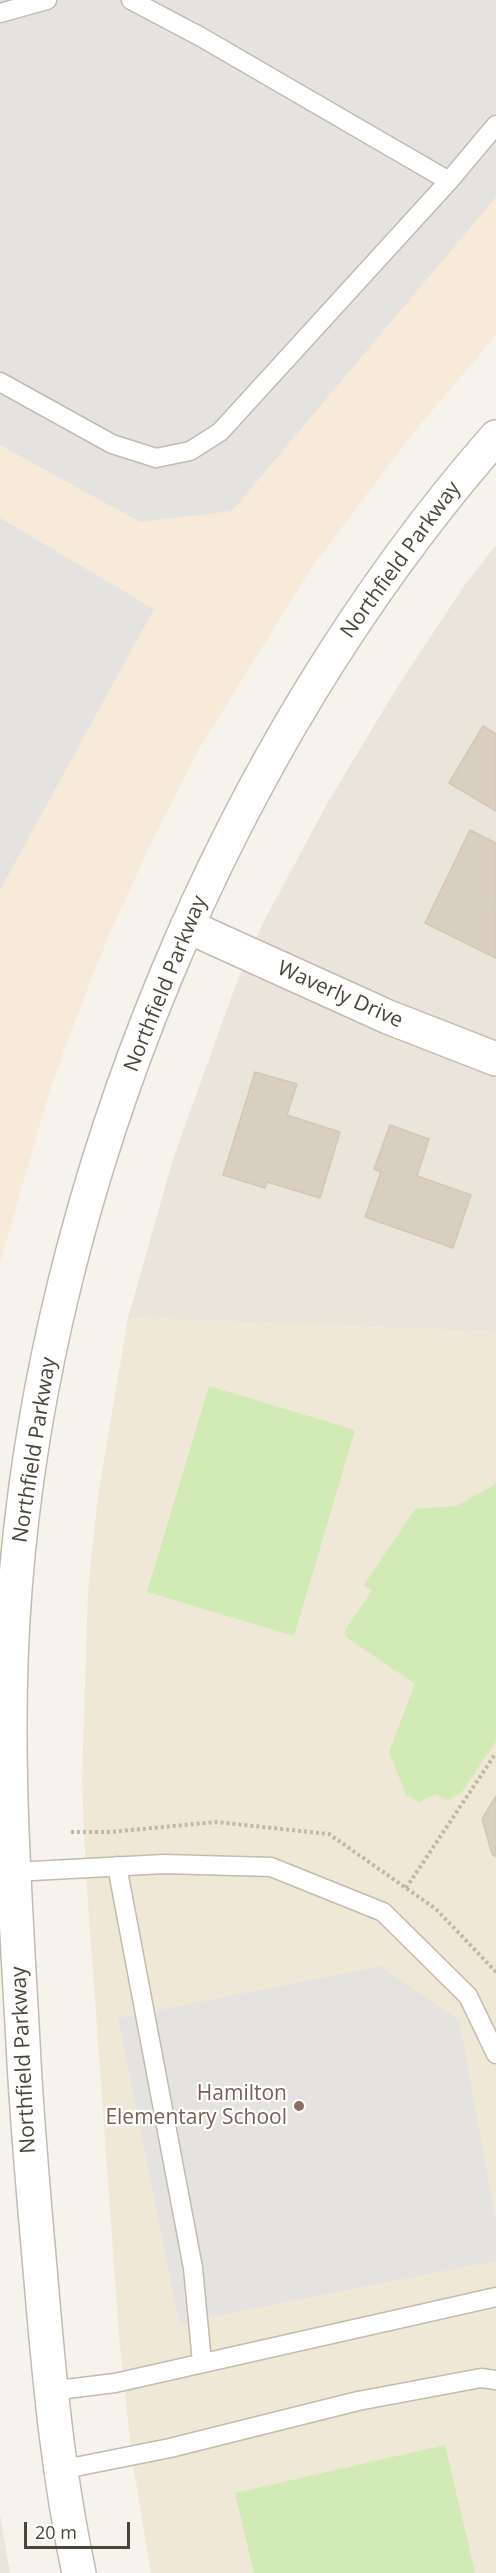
<!DOCTYPE html>
<style>
body{margin:0}
#map{position:relative;width:496px;height:2573px;overflow:hidden;background:#f6f3ec;font-family:"Open Sans",sans-serif}
canvas{display:block}
.scale{position:absolute;left:24px;top:2522px;width:106px;height:27px;box-sizing:border-box;border:3px solid #4b4439;border-top:0;padding-left:8px;font-size:18px;line-height:21px;white-space:nowrap;color:#4b4439;-webkit-text-stroke:4px #fff;paint-order:stroke}
</style>
<div id="map">
<canvas width="496" height="2573"></canvas>
<div class="scale">20 m</div>
</div>
<script>
const context = document.querySelector('canvas').getContext('2d');
context.lineJoin = 'round';
function fill(path, color) { context.fillStyle = color; context.fill(path, 'evenodd'); }
function stroke(path, color, width, dash) { context.strokeStyle = color; context.lineWidth = width; context.lineCap = dash ? 'butt' : 'round'; context.setLineDash(dash || []); context.stroke(path); }
function write(font, color, halo, rows, align = 'center') {
  context.font = font + ' "Open Sans",sans-serif'; context.lineWidth = 4.5; context.setLineDash([]); context.textBaseline = 'middle'; context.strokeStyle = halo; context.fillStyle = color; for (const [text, x, y, turn = 0] of rows) {
    context.save(); context.translate(x, y); context.rotate((+turn || 0) * Math.PI / 180); context.textAlign = isNaN(turn) ? turn : align; if (halo) context.strokeText(text, 0, 0); context.fillText(text, 0, 0); context.restore();
  }
}
fill(new Path2D(`
 M496,545V1332L128,1318L173,1159L235,987L263,923L328,802L398,686L464,586Z
 M0,2514L10,2573H0Z`), '#eae5da');
fill(new Path2D(`
 M0,0H496V335L406,442L312,567L199,749L152,841L109,935L78,1013L51,1087L0,1263Z`), '#f7ead8');
fill(new Path2D(`
 M128,1318L496,1332V2573H151L132,2458L119,2336L86,1876L82,1781L88,1591L98,1496Z`), '#efe8d6');
fill(new Path2D(`
 M209,1386L355,1430L294,1636L147,1592Z
 M496,1484V1741L462,1792L448,1801L436,1794L419,1802L406,1795L389,1752L415,1684L346,1637L345,1630L372,1591L364,1585L415,1509L456,1506Z
 M445,2445L475,2573H254L235,2493Z`), '#d2eab5');
fill(new Path2D(`
 M0,0H496V197L232,511L140,522L0,445Z
 M0,518L154,609L0,890Z
 M380,1966L459,2020L496,2221V2261L179,2323L118,2018Z`), '#e5e3e0');
const building = new Path2D(`
 M483,726L496,734V811L449,783Z
 M470,830L496,843V905L494,910L496,911V958L425,923Z
 M255,1072L297,1084L287,1115L340,1132L320,1198L267,1182L265,1188L223,1175Z
 M390,1125L429,1139L417,1176L471,1195L453,1248L365,1217L381,1172L374,1169Z
 M496,1796V1857L492,1854L482,1819Z`);
fill(building, '#d8cfc1');
stroke(building, '#d3c7b4', 1.5);
const lane = new Path2D(`
 M131,0L201,37L449,181
 M0,13L47,0
 M0,382L112,444L156,458L190,451L220,432L449,181L496,125
 M117,1866L193,2268L202,2362
 M14,1872L164,1864L271,1867L383,1912L468,1996L496,2054
 M50,2391L115,2383L496,2297
 M60,2470L170,2448L358,2401L481,2378L496,2380`);
const street = new Path2D(`
 M187,926L388,1017L496,1059
 M79,2573C59,2480 50,2386 42,2292C35,2209 27,2127 23,2043C15,1893 3,1741 15,1590C46,1182 226,745 496,437`);
stroke(lane, '#c2bbae', 21);
stroke(street, '#c2bbae', 36);
stroke(new Path2D(`
 M71,1832H110L216,1822L329,1834L436,1909L496,1972
 M406,1888L496,1753`), '#c4b79f', 4, [3, 3]);
stroke(lane, '#fff', 18);
stroke(street, '#fff', 33);
for (const [x, y, r, color] of [
 [299,2106,6,"#8d6e63"]
]) { const dot = new Path2D(); dot.arc(x, y, r, 0, 2 * Math.PI); context.fillStyle = color; context.fill(dot); stroke(dot, '#fff', 2); }
write('21px', '#4b4439', '#fff', [
 ["Northfield Parkway",401,560,-54],
 ["Northfield Parkway",166,984,-68],
 ["Waverly Drive",340,995,24],
 ["Northfield Parkway",35,1450,-81],
 ["Northfield Parkway",24,2060,-93]
]);
write('21px', '#785e54', '#fff', [
 ["Hamilton",287,2094],
 ["Elementary School",287,2118]
], 'right');
</script>
